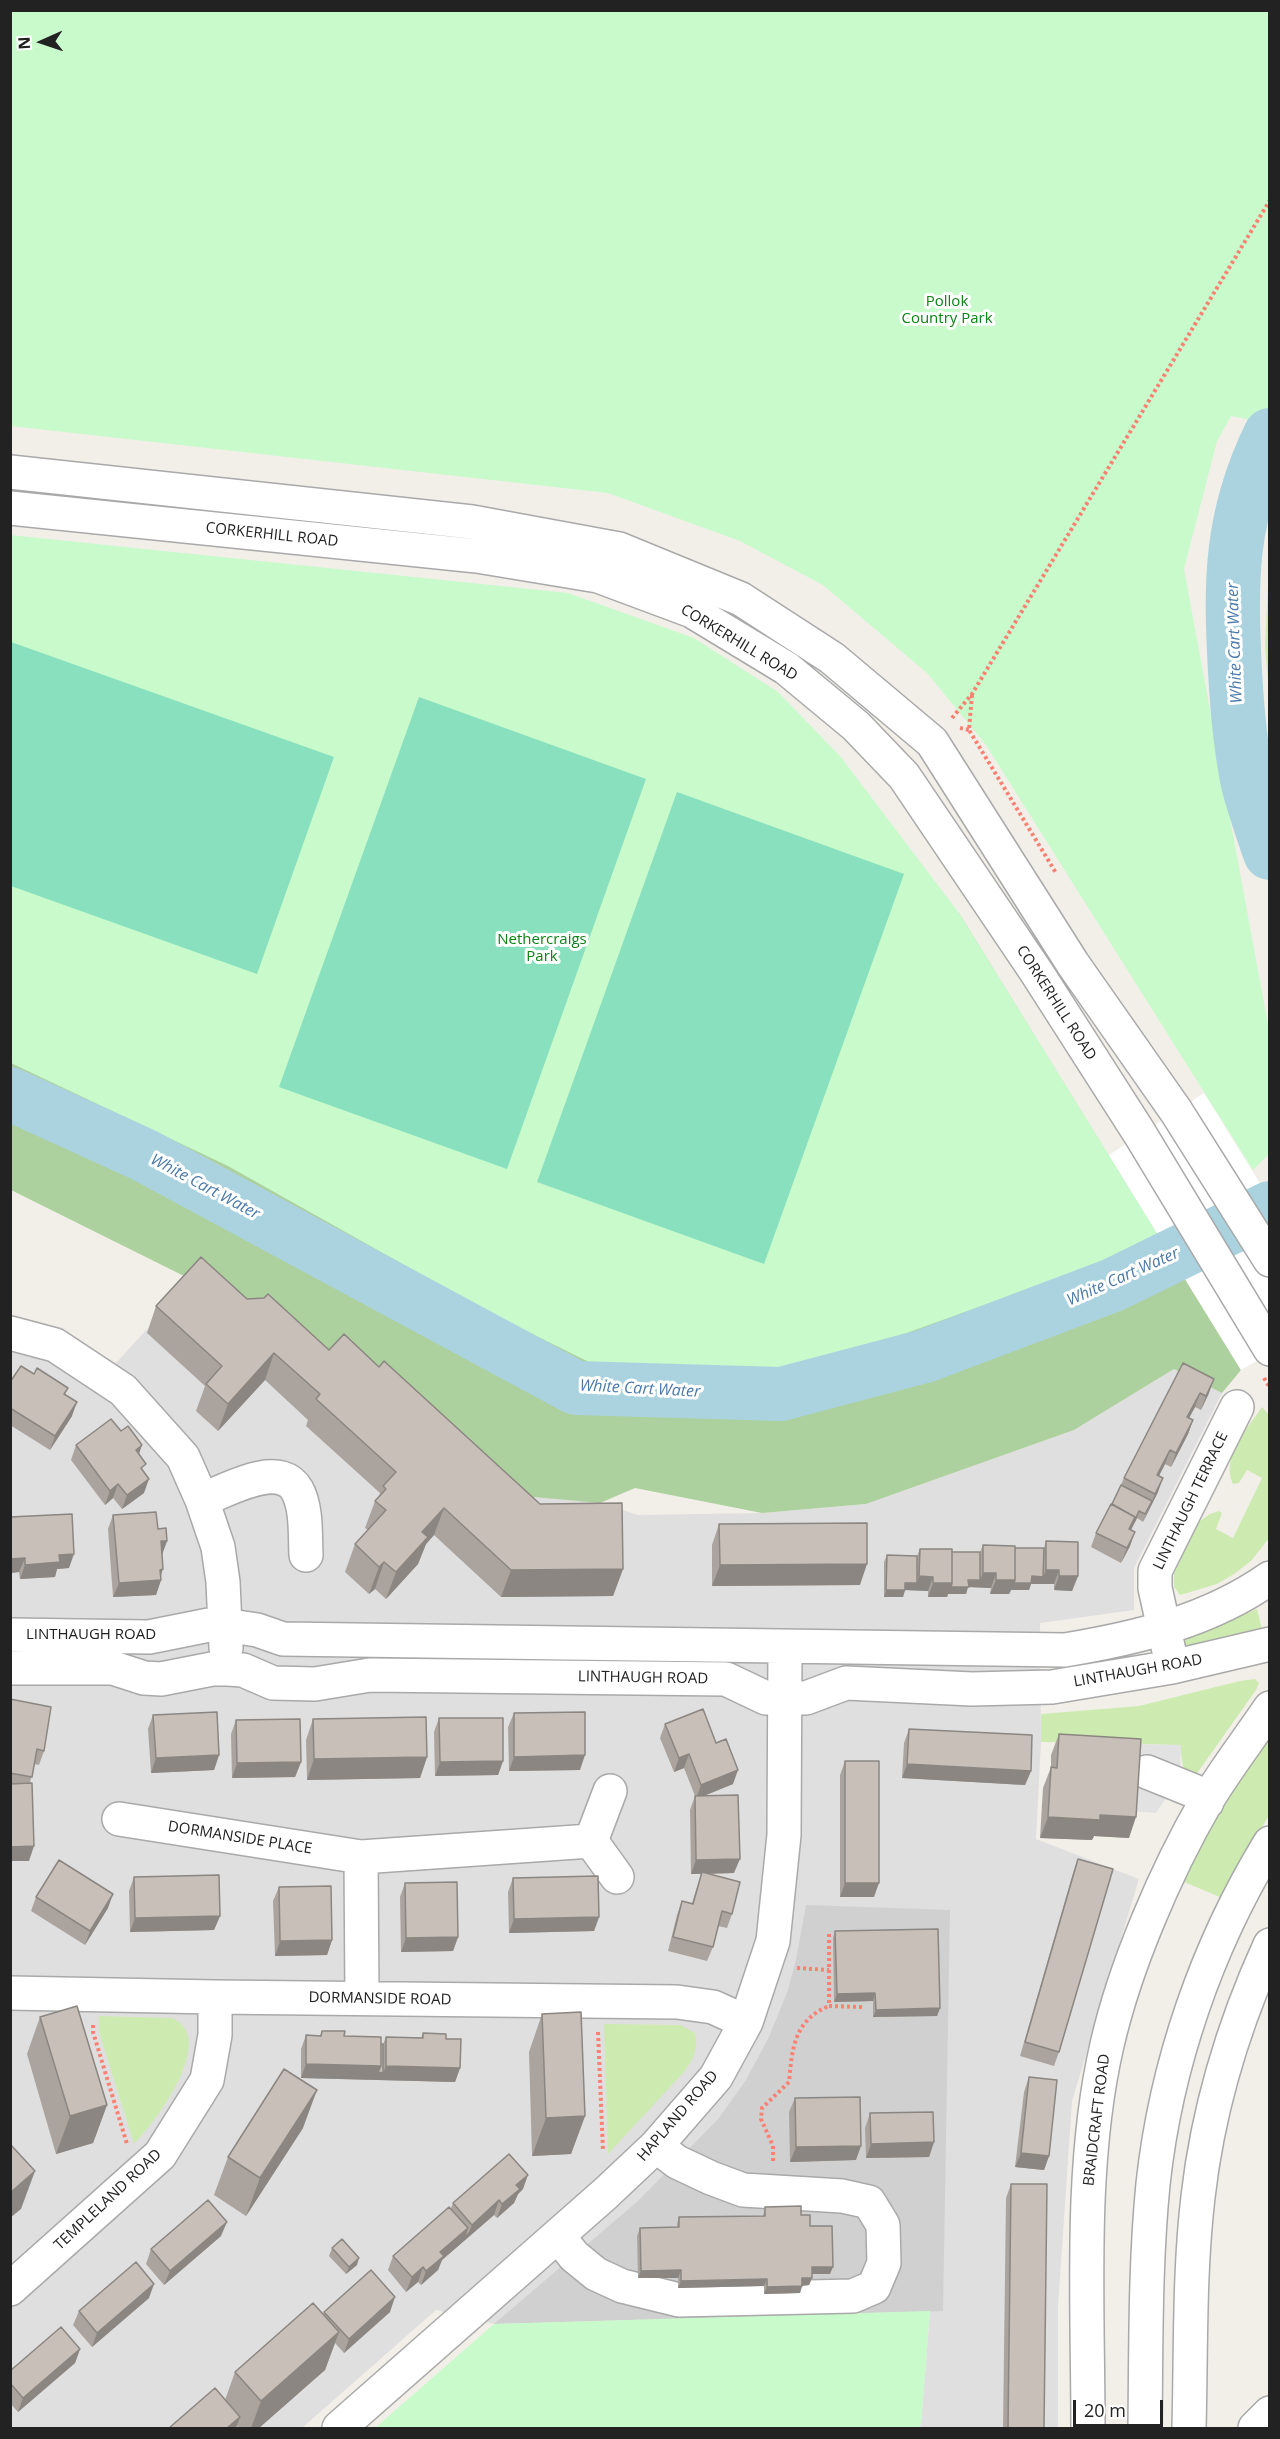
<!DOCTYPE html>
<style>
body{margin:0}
#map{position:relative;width:1280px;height:2439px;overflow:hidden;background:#f2efe9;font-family:"Open Sans",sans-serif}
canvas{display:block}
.frame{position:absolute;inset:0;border:12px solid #222;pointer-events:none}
.north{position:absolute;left:12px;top:12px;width:60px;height:60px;-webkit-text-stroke:4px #fff;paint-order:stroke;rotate:267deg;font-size:16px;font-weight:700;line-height:24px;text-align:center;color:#222}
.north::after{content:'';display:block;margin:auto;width:21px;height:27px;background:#222;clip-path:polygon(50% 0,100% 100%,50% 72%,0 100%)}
.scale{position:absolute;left:1073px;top:2400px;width:90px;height:27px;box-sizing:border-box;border:3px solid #222;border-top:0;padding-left:8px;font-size:18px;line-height:21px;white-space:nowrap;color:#222;-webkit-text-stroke:4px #fff;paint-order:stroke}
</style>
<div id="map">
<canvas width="1280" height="2439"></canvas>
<div class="frame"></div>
<div class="north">N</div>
<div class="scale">20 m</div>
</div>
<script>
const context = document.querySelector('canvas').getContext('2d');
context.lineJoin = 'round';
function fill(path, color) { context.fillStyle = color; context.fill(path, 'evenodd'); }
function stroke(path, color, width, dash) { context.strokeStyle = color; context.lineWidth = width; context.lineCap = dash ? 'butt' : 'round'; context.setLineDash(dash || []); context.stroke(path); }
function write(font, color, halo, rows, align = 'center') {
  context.font = font + ' "Open Sans",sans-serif'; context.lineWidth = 6; context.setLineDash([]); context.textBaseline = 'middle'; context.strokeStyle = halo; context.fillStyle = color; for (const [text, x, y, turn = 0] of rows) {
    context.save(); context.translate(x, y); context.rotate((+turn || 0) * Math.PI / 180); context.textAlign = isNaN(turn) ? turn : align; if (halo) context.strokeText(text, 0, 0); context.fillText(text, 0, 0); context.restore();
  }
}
fill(new Path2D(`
 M192,1280L522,1477L638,1515L762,1513L866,1504L1074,1430L1174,1369L1222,1393L1134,1568V1610L1040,1623L1041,1742L1036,1839L1139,1879L1072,2101L1058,2307V2428H919L921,2424L930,2311L494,2324L436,2310L302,2428H11V1352L115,1364Z`), '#e0dfdf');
fill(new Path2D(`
 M806,1905L950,1910L943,2311L494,2324L638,2201L719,2118L746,2080L769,2037L788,1990L796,1960Z`), '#d0d0d0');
fill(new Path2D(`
 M1269,565V695L1265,645Z
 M1262,1407L1269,1415V1538L1251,1561L1234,1574L1217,1584L1180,1595L1174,1587V1574L1197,1523L1210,1514L1219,1511L1222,1513L1216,1529L1233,1538L1262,1478L1247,1470L1239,1483L1233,1484C1220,1457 1248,1428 1262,1407Z
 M1257,1609L1263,1633L1186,1649L1181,1640Z
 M1255,1679L1259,1683L1256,1690L1193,1779C1181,1772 1182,1758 1180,1745L1041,1742V1714L1139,1706L1240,1681Z
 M1269,1732V1815L1222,1898L1182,1881L1220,1811Z
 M99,2016L172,2018C219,2038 155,2123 134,2144L99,2032Z
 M604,2024L680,2025L695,2033C699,2049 693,2059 684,2072L608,2154Z`), '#cdebb0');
fill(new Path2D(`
 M959,913L1241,1370L1222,1393L1174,1369L1074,1430L866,1504L762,1513L635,1488L600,1503L512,1495L192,1280L11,1190L10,1029L941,921Z`), '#add19e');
fill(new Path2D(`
 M11,10L1269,11V423L1231,416L1217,441L1184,569L1269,1030V1154L1253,1170L986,745L927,673L823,585L740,541L608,493L11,426Z
 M10,535L568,593L694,638L778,692L840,756L959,913L1162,1241L840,1357L752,1378L661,1373L597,1366L486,1311L228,1166L11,1063Z
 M930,2311L921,2424L919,2428H375L494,2324Z`), '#c8facc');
fill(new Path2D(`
 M11,642L334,757L257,974L11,886Z
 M419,697L646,779L507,1169L279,1087Z
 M677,792L904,874L764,1264L537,1182Z`), '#88e0be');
fill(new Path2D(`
 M1115,1744L1181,1745L1180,1777L1156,1813L1130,1811Z`), '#e2e2e2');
fill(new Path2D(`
 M1204,1093L1269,1198V1354L1241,1370L1109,1155Z`), '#fff');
stroke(new Path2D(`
 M1270,435C1230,517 1230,582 1235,671C1237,708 1240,746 1248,784C1254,807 1262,830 1270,853
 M10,1094L144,1155L576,1388L781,1394L925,1356L1113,1285L1270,1208`), '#aad3df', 54);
const minor = new Path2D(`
 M10,472L472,522L619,549L741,599L832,658L932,742L1073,964L1176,1111L1270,1260
 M10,508L477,556L598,576L692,611L786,668L856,726L904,776L1037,973L1140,1134L1270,1349
 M10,1333L55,1345L123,1390L183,1457L202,1500L218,1547L223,1582L226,1648
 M202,1500C225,1491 280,1459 297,1490C307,1508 305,1535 306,1555
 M10,1635L149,1637L209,1625H224L257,1630L283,1639L1065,1650C1137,1638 1209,1621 1270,1578
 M1169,1651L1155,1588V1571L1237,1407
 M10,1668H113L144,1678L161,1679L212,1669H227L243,1670L273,1683L315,1684L370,1675L726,1679L766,1698H806L846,1683L972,1689L1052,1687L1172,1667L1270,1644
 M1147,1772L1194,1791L1207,1802
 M610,1791L591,1841L617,1877
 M119,1819L361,1857L591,1841
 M361,1857L362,1998
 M10,1993L215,1997L677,2002L713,2007L746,2022
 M558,2236L574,2256L596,2274L622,2286L679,2300L853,2296L874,2287L884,2263L883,2225L869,2202L842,2196L743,2190L711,2178L677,2162L656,2146
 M10,2289L160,2155L207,2080L215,2035V1997
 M339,2428L605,2194L656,2146L716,2077L746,2022L773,1941L784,1835L785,1647
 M1088,2428C1088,2305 1079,2165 1107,2045C1125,1966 1166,1871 1206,1802C1225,1770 1249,1739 1270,1708
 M1145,2428C1146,2347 1145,2265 1153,2184C1166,2064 1207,1946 1270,1843
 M1189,2428C1191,2352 1189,2273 1198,2197C1208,2109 1233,2026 1270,1945
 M1255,2428L1270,2413`);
stroke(minor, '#a9a9a9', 36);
stroke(new Path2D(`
 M972,695L969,730L1056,873
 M952,718L972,694L1270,200
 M960,728L969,730
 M1264,1378L1270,1388
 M829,1934V2006L862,2007
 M797,1968L829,1970
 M93,2025V2032L127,2144
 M598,2032L603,2151
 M773,2161V2146L761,2119L762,2108L789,2082C792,2049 794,2020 829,2006`), '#fa8072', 4, [3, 3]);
stroke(minor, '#fff', 33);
fill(new Path2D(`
 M247,1299L329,1350L379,1367L540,1504L623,1569L613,1596L501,1597L434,1535L426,1544L418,1564L386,1599L375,1589L369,1594L345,1572L355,1544L368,1530L365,1528L375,1501L379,1497L380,1493L306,1426L308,1420L265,1380L218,1431L196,1411L205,1386L147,1333L156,1306Z
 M1183,1363L1209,1393L1201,1410L1195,1407L1189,1418L1193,1420L1188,1434L1171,1467L1165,1464L1159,1476L1158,1492L1143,1522L1137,1518L1131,1530L1130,1546L1121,1563L1091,1547L1096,1533L1112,1504L1124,1478Z
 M34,1374L68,1388L65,1394L72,1416L50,1450L10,1425V1382Z
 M76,1445L139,1454L143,1471L144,1493L122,1509L113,1498L105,1505L71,1460Z
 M113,1515L158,1529L167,1541L162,1554L161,1580L156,1595L113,1597L108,1529Z
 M10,1517L69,1568L57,1569L55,1577L20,1579L19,1572L10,1573Z
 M719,1524L860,1585L712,1586V1545Z
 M1046,1541L1078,1576L1072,1591L1054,1590V1584H1031L1029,1590H1011L1009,1594H990L991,1588L968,1587L966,1594H948L947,1597H928V1591L905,1590L903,1597H884V1562L887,1555L917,1556L920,1549L952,1552H980L983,1545L1015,1548H1044Z
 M10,1699L44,1751L39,1765L34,1764L30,1783L29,1861H10Z
 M514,1713L580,1770L509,1771L508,1727Z
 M153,1715L219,1755L214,1770L151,1773L148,1729Z
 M439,1718L503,1761L498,1775L435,1776L434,1732Z
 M313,1719L427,1757L420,1778L307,1780L306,1740Z
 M236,1720L301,1762L295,1777L232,1778L231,1734Z
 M665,1724L733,1784L704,1796L734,1873L708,1874L732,1914L727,1928L718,1926L713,1947L707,1961L668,1951L677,1915L682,1901L692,1903L701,1874H691L690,1810L695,1796L684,1768L674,1772L660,1738Z
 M909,1729L1031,1771L1025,1785L902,1778L904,1743Z
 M1059,1734L1129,1838L1094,1836L1092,1840L1040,1838L1043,1788L1051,1767V1755Z
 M845,1761L874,1897H840V1775Z
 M1078,1859L1059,2052L1054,2066L1020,2056L1073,1873Z
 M134,1877L220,1916L214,1930L130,1932L129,1891Z
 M513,1878L599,1917L594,1931L509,1933L508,1892Z
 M405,1883L458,1937L453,1951L401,1952L400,1897Z
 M279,1887L332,1940L327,1955L275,1956L273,1901Z
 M36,1897L108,1908L85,1945L31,1911Z
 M835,1931L940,2008L937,2016L873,2017V2001L834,2002L833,1938Z
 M542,2014L585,2116L571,2154L532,2156L529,2052Z
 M40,2017L107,2105L93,2143L56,2154L27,2054Z
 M322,2031L381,2044H383L386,2037L421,2038L423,2033L446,2039L460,2068L455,2082L301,2078V2049L306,2035L320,2036Z
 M1029,2077L1049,2156L1044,2170L1015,2167L1024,2092Z
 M795,2098L856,2160L790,2162L789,2112Z
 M870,2113L934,2142L929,2157L866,2158L865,2128Z
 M303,2128L246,2216L214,2195L228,2157Z
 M1011,2184L1044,2428H1003L1006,2198Z
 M523,2189L518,2194L514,2203L497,2218L494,2215L442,2260L438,2270L421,2285L418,2282L406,2292L388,2270L393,2256L451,2208L453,2203Z
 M765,2207L801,2215L810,2226L830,2274H812V2278L809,2285L802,2286L800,2293L764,2294V2286L678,2288V2278H638L637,2236L640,2228L677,2227V2224L679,2217L763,2216Z
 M221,2236L164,2285L146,2264L151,2249Z
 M332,2248L357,2265L346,2274L329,2256Z
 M149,2298L92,2347L73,2325L79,2311Z
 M324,2312H390L344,2353L335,2343L325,2370L259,2428H238L225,2400L235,2372L323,2314Z
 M80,2349L75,2363L18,2412L10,2403V2371Z`), '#aba49e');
fill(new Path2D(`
 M274,1353L265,1380L218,1431L228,1404Z
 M1214,1379L1209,1393L1201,1410L1206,1396Z
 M1200,1393L1195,1407L1182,1431L1187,1417Z
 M77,1402L72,1416L50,1450L55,1436Z
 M1193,1420L1188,1434L1171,1467L1176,1453Z
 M142,1445L137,1460L136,1450Z
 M1170,1450L1165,1464L1152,1489L1157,1475Z
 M1163,1478L1158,1492L1143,1522L1155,1494Z
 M149,1479L144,1493L122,1509L127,1495Z
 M118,1484L113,1498L105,1505L110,1491Z
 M444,1508L434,1535L426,1544L418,1564L386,1599L396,1572L422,1532Z
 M1139,1511L1137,1518L1124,1543L1129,1529Z
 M1135,1532L1130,1546L1121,1563L1127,1548Z
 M161,1541H167L162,1555Z
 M74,1554L69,1568L57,1569L55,1577L20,1579L25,1565L59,1555Z
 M25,1558L19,1572L10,1573V1559Z
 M384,1562L375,1589L369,1594L379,1567Z
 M867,1564L860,1585L712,1586L720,1565Z
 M163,1569L159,1581L161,1580L156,1595L113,1597L119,1583L160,1570Z
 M623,1569L613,1596L501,1597L511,1570Z
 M1046,1570H1059L1054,1584H1031L1029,1590H1011L1009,1594H990L996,1580L1032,1576L1043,1577Z
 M983,1573H996L991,1588L968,1587L966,1594H948L947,1597H928L933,1583L980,1580Z
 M919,1576L933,1577L928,1591L905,1590L903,1597H884L886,1590L905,1583H917Z
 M1059,1576H1078L1072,1591L1054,1590Z
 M689,1754L684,1768L674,1772L679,1758Z
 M219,1755L214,1770L151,1773L156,1758Z
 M585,1755L580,1770L509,1771L514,1757Z
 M427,1757L420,1778L307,1780L314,1759Z
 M503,1761L498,1775L435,1776L440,1762Z
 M301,1762L295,1777L232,1778L237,1763Z
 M907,1764L1031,1771L1025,1785L902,1778Z
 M738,1770L733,1784L696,1799L701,1785Z
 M1100,1815L1136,1817L1129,1838L1094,1836L1092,1840L1040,1838L1048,1817Z
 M34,1846L29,1861H10V1847Z
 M740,1859L734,1873L691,1874L696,1860Z
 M845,1883H879L874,1897H840Z
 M113,1894L108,1908L85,1945L90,1931Z
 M220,1916L214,1930L130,1932L135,1918Z
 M599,1917L594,1931L509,1933L514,1919Z
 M458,1937L453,1951L401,1952L406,1938Z
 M332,1940L327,1955L275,1956L280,1941Z
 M875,1993L873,2001L834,2002L837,1994Z
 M940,2008L937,2016L873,2017L876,2010Z
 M306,2064L381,2066L383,2073L386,2066L460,2068L455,2082L301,2078Z
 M317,2090L303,2128L246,2216L260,2178Z
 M107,2105L93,2143L56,2154L70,2116Z
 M585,2116L571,2154L532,2156L546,2118Z
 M934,2142L929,2157L866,2158L871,2144Z
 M861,2146L856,2160L790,2162L796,2147Z
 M1021,2153L1049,2156L1044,2170L1015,2167Z
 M35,2171L21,2209L10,2218V2193Z
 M528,2175L523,2189L518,2194L514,2203L497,2218L502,2204L516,2185Z
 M499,2200L494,2215L442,2260L438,2270L421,2285L426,2271L440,2252L468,2228L466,2235L469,2232L472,2225Z
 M227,2222L221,2236L164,2285L170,2271Z
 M359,2258L357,2265L346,2274L349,2267Z
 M423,2267L418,2282L406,2292L412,2277Z
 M812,2267H833L830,2274H809Z
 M681,2270L678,2278H638L641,2271Z
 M802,2278H812L809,2285L800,2286Z
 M767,2279L764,2286L678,2288L681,2281Z
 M154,2284L149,2298L92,2347L97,2333Z
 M802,2286L800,2293L764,2294L767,2287Z
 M395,2297L390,2312L344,2353L349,2339Z
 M339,2332L325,2370L259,2428H251L261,2401Z
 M80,2349L75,2363L18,2412L23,2398Z
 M240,2417L236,2428H227Z`), '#8b8681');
const building = new Path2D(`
 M201,1257L247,1299L264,1298L268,1294L329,1350L344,1334L379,1367L384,1361L540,1504L622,1503L623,1569L511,1570L444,1508L422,1532L428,1537L396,1572L384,1562L379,1567L355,1544L386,1510L375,1501L386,1489L383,1486L396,1472L316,1399L320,1394L274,1353L228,1404L206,1384L222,1366L156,1306Z
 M1183,1363L1214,1379L1206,1396L1200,1393L1187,1417L1193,1420L1176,1453L1170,1450L1157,1475L1163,1478L1155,1494L1124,1478Z
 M21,1366L34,1374L37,1368L68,1388L64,1394L77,1402L55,1436L10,1408V1382Z
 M111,1419L121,1431L128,1426L142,1445L136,1450L146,1464L141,1468L149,1479L127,1495L118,1484L110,1491L76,1445Z
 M1121,1485L1152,1501L1145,1514L1139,1511L1133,1524L1135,1517L1112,1504Z
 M1111,1504L1135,1517L1129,1529L1135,1532L1127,1548L1096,1533Z
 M156,1512L158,1529L166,1528L167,1541H161L163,1569L160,1570L161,1580L119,1583L113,1515Z
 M72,1514L74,1554L59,1555L60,1562L25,1565V1558L10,1559V1517Z
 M867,1523V1564L720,1565L719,1524Z
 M1046,1541L1078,1542V1576H1059V1570H1046Z
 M983,1545L1015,1546V1580H996V1573H983Z
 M1015,1548H1044L1043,1577L1032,1576L1031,1583H1014L1015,1580Z
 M920,1549H952V1583H933V1577L919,1576Z
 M952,1552H980V1580H968L969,1587H951L952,1583Z
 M887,1555L917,1556V1583H905V1590H886Z
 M10,1699L51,1707L44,1751L37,1749L32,1777L10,1773Z
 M703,1709L716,1743L726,1739L738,1770L701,1785L689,1754L679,1758L665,1724Z
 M217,1712L219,1755L156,1758L153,1715Z
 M585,1712V1755L514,1757V1713Z
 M426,1717L427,1757L314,1759L313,1719Z
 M439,1718H503V1761L440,1762Z
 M300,1719L301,1762L237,1763L236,1720Z
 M909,1729L1032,1735L1031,1771L907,1764Z
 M1059,1734L1141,1739L1136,1817L1100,1815V1820L1048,1817L1051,1767L1057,1768Z
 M845,1761H879V1883H845Z
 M32,1783L34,1846L10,1847V1784Z
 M738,1795L740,1859L696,1860L695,1796Z
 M1078,1859L1113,1869L1059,2052L1025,2042Z
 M59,1860L113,1894L90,1931L36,1897Z
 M702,1872L740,1882L732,1914L722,1911L713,1947L673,1937L682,1901L693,1904Z
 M219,1875L220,1916L135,1918L134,1877Z
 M598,1876L599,1917L514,1919L513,1878Z
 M457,1882L458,1937L406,1938L405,1883Z
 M331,1886L332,1940L280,1941L279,1887Z
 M938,1929L940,2008L876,2010L875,1993L837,1994L835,1931Z
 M77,2006L107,2105L70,2116L40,2017Z
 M581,2012L585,2116L546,2118L542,2014Z
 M322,2031H345L344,2036L381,2037V2066L306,2064V2035L321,2036Z
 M423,2033L446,2034V2039H461L460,2068L386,2066V2037L423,2038Z
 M381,2044H383V2073L378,2072L381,2066Z
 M284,2069L317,2090L260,2178L228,2157Z
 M1029,2077L1057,2080L1049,2156L1021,2153Z
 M860,2097L861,2146L796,2147L795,2098Z
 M933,2112L934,2142L871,2144L870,2113Z
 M10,2144L35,2171L10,2193Z
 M509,2154L528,2175L516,2185L520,2189L502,2204L499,2200L472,2225L453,2203Z
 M1011,2184H1047L1044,2428H1008Z
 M208,2200L227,2222L170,2271L151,2249Z
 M801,2206V2215H810V2226H832L833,2267H812V2278H802V2286L767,2287V2279L681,2281V2270L641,2271L640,2228L679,2227V2217L765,2216V2207Z
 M449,2207L468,2228L440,2252L444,2256L426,2271L423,2267L412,2277L393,2256Z
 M342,2239L359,2258L349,2267L332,2248Z
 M136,2262L154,2284L97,2333L79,2311Z
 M371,2270L395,2297L349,2339L324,2312Z
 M313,2303L339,2332L261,2401L235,2372Z
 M61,2327L80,2349L23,2398L10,2383V2371Z
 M215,2388L240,2417L227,2428H169Z`);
fill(building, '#c7bfb8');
stroke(building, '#8b8681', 1.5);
write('15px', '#0c8416', '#fff', [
 ["Pollok",947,302],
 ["Country Park",947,319],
 ["Nethercraigs",542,940],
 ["Park",542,957]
]);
write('15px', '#222', '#fff', [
 ["CORKERHILL ROAD",272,535,6],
 ["CORKERHILL ROAD",739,643,31],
 ["CORKERHILL ROAD",1056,1003,57],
 ["LINTHAUGH TERRACE",1191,1501,-64],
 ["LINTHAUGH ROAD",91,1635],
 ["LINTHAUGH ROAD",1138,1671,-10],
 ["LINTHAUGH ROAD",643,1678,1],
 ["DORMANSIDE PLACE",240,1838,9],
 ["DORMANSIDE ROAD",380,1999,1],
 ["HAPLAND ROAD",678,2116,-49],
 ["BRAIDCRAFT ROAD",1097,2120,-83],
 ["TEMPLELAND ROAD",108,2200,-43]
]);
write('italic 16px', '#4a7aab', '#fff', [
 ["White Cart Water",1235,643,-92],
 ["White Cart Water",205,1187,28],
 ["White Cart Water",1123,1277,-24],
 ["White Cart Water",640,1389,3]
]);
</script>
